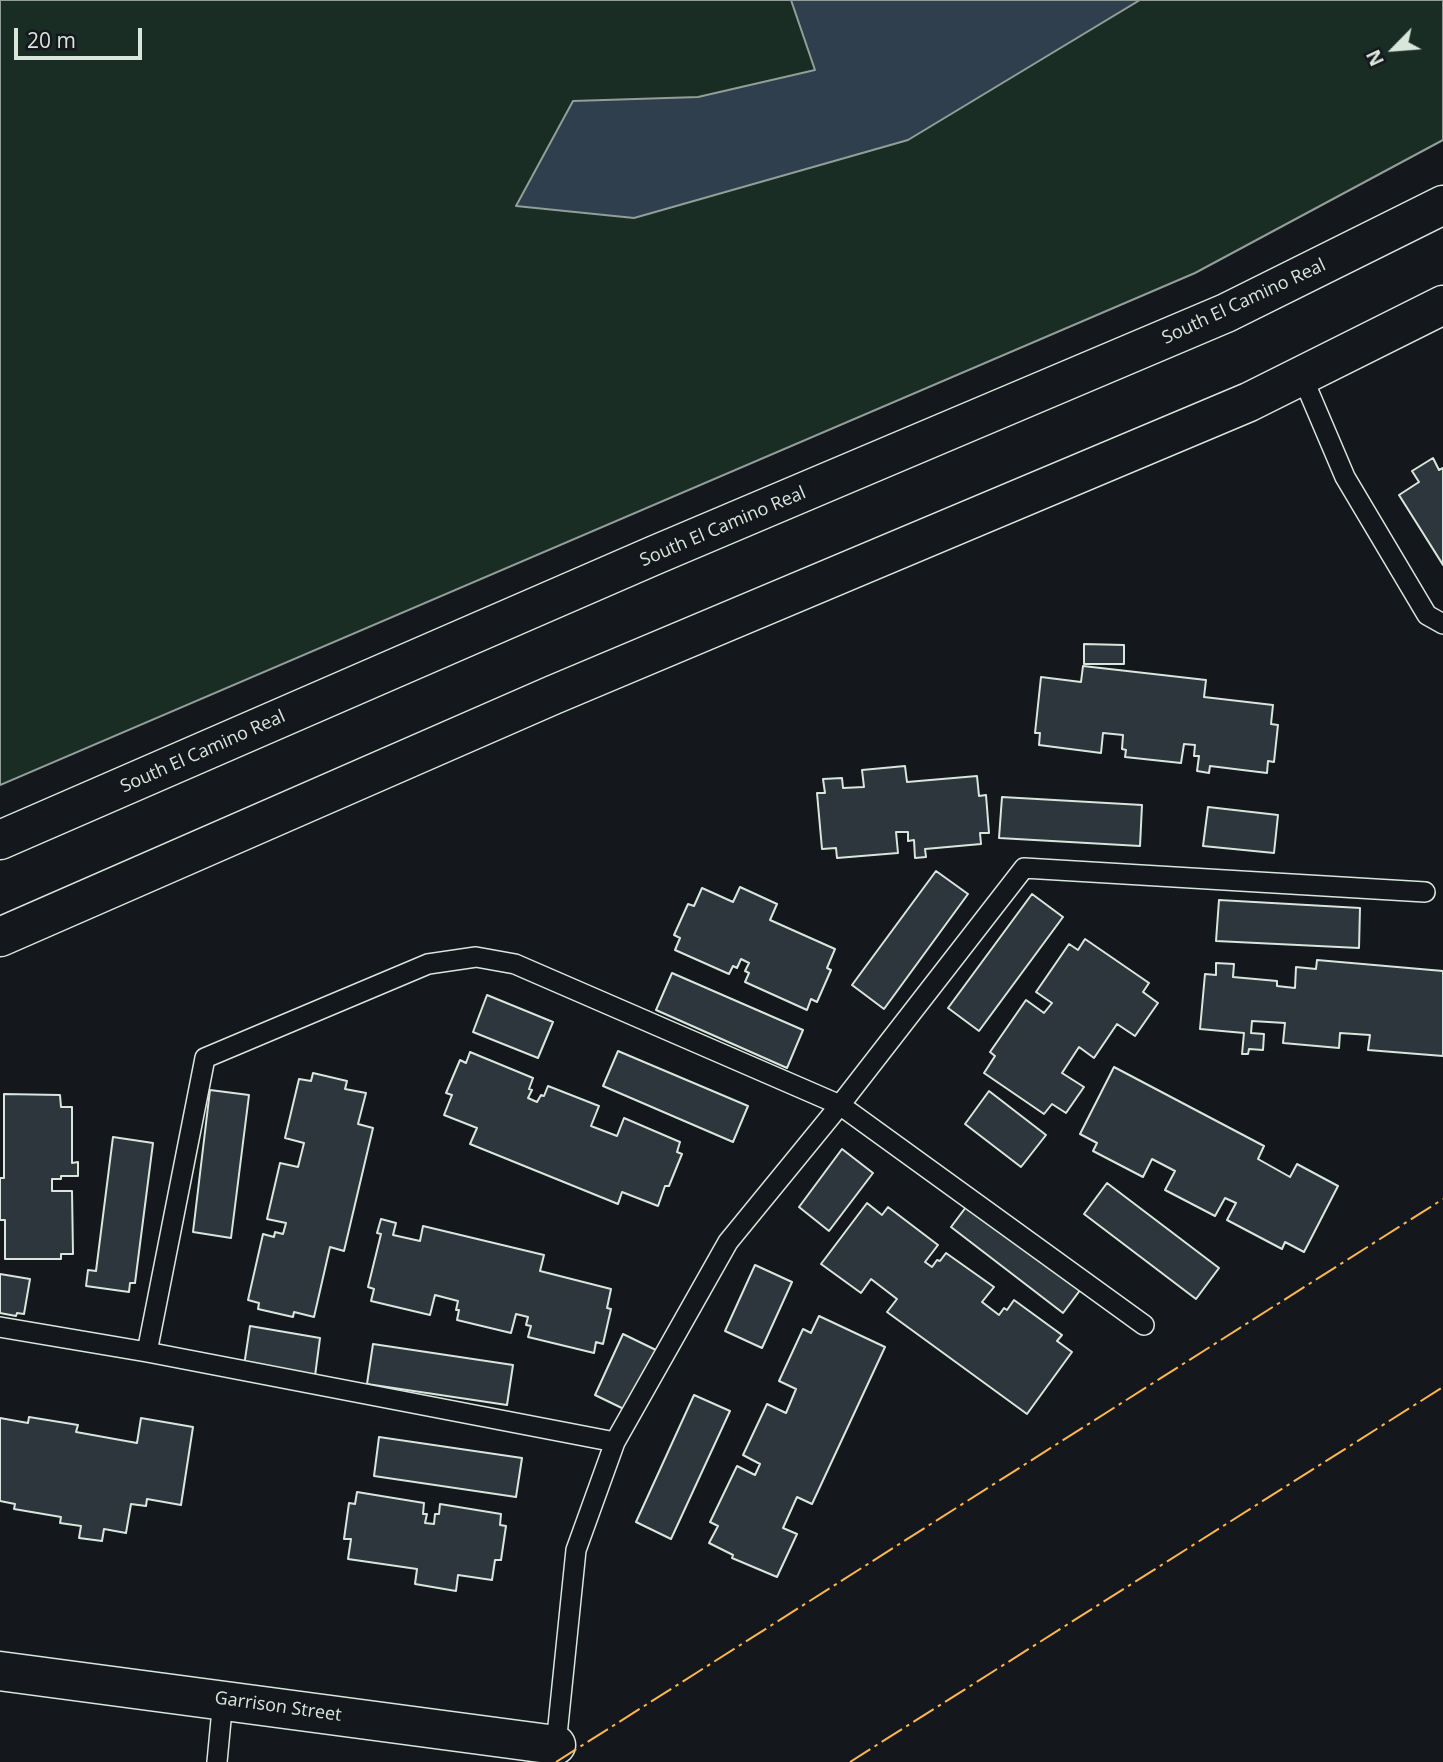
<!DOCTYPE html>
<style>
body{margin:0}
#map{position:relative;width:1443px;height:1762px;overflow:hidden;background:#14181c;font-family:"Open Sans",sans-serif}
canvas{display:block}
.north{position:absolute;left:1359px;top:14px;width:70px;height:70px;-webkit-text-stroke:5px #14181c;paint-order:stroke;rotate:245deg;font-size:19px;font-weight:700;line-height:28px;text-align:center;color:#d8e6dc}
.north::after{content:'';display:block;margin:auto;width:24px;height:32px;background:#d8e6dc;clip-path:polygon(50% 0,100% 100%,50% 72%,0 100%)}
.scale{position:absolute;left:14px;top:28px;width:128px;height:32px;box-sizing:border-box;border:4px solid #d8e6dc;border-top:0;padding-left:9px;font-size:21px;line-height:24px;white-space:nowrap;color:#d8e6dc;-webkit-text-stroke:5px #14181c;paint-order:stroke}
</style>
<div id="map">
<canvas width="1443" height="1762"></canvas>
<div class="north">N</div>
<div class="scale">20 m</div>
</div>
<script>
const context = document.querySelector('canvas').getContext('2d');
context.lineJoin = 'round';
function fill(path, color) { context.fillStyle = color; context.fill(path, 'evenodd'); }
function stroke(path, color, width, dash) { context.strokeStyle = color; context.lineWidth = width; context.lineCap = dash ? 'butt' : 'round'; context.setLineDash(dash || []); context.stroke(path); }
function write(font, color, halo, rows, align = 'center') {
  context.font = font + ' "Open Sans",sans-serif'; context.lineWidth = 5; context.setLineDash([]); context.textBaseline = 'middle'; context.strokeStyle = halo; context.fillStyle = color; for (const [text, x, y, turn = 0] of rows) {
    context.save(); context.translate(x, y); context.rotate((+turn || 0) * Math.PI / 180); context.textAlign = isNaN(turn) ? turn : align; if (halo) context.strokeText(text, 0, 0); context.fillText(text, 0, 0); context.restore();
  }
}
const green = new Path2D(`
 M0,0H1443V140L1195,273L0,785Z`);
fill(green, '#1a2d24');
stroke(green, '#939e99', 2);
const water = new Path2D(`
 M791,0H1140L908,140L634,218L516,206L573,101L698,97L815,70Z`);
fill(water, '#2f3f4d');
stroke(water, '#939e99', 2);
const building = new Path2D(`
 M1433,458L1439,470L1443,468V565L1399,495L1419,482L1412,471Z
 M1084,644L1124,645V664H1084Z
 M1083,666L1206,680L1204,697L1273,705L1271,724L1278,725L1274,762L1268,761L1267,773L1210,766L1209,773L1197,771L1199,756H1194L1195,745L1184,744L1181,763L1125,757L1126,750L1122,749L1123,735L1103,733L1101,753L1039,745L1040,733H1035L1041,677L1081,682Z
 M905,766L907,782L977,776L979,796L986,795L989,833H980L981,844L925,849L926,857L915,858L914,840L908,841V832H896L898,853L837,858L836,848L822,849L817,793H825L823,779L842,778L843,788L864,787L862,770Z
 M1002,797L1142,805L1140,846L999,838Z
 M1208,807L1278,815L1274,853L1203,846Z
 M936,871L968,894L884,1009L852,985Z
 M740,887L777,904L770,920L835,949L827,968L831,970L817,1002L811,999L807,1010L745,982L749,973L745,971L749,963L741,959L737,968L733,966L729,974L675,950L680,938L674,935L688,904L694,906L702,888L733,902Z
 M1032,894L1063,917L979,1031L948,1008Z
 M1219,900L1360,908L1359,948L1216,941Z
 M1085,939L1149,983L1143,992L1158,1003L1135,1036L1117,1024L1094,1058L1079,1047L1062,1073L1084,1087L1066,1113L1052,1104L1044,1114L984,1073L995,1056L990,1052L1026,1000L1044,1013L1052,1003L1036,992L1069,944L1078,950Z
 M1317,960L1443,971V1056L1368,1050L1370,1035L1340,1033L1339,1048L1283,1043L1285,1023L1252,1021L1251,1033L1264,1034L1263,1050L1249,1049L1248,1054H1242L1244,1033L1200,1029L1205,974L1216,975V963L1234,964L1233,977L1277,981V986L1295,988L1296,967L1316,969Z
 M672,973L803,1030L787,1068L656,1010Z
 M487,995L553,1022L538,1058L473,1032Z
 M618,1051L748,1106L733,1142L603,1086Z
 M470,1052L533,1078L529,1089L532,1090L528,1098L537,1102L541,1095L544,1096L548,1086L599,1106L591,1126L617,1136L624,1118L680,1142L677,1152L682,1154L669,1186H665L658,1206L622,1192L618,1204L470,1144L477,1128L444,1115L452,1095L446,1093L460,1060L466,1063Z
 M1114,1067L1264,1146L1258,1159L1290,1177L1297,1164L1338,1186L1304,1252L1285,1242L1282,1249L1227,1220L1236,1203L1225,1198L1215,1216L1165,1190L1175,1171L1152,1159L1143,1177L1093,1151L1097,1143L1080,1134Z
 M313,1073L347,1081L345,1089L366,1093L358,1124L373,1128L344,1251L330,1247L314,1317L294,1312L293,1317L258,1309L259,1303L248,1300L263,1234L274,1237L275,1232L283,1234L286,1223L267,1219L280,1163L298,1167L304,1143L285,1138L299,1079L311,1081Z
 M210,1090L249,1095L231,1238L193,1232Z
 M989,1091L1046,1135L1021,1167L965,1124Z
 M4,1094L60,1095L61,1107H72V1163L78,1162V1176H61V1179H52V1191H72L73,1254H61V1259H5V1220H0V1178H4Z
 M113,1137L153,1143L135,1283H130L129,1292L86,1286L88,1270L96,1271Z
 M842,1149L873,1173L829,1231L799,1207Z
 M1107,1183L1219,1268L1196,1299L1084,1214Z
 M975,1195L1087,1281L1063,1313L951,1227Z
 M867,1203L882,1215L888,1207L938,1245L925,1262L932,1267L937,1260L940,1261L946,1253L994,1287L982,1302L999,1315L1004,1308L1007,1310L1014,1300L1062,1335L1057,1341L1072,1352L1027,1414L887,1312L897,1299L871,1279L861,1293L821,1264Z
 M381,1219L396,1223L393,1235L420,1241L423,1226L544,1255L540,1271L611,1289L607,1308L611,1309L603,1344L596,1342L594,1353L528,1337L531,1326L526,1325L528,1317L516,1314L511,1333L457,1320L459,1310H456L458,1301L435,1295L430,1315L371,1301L374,1289L368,1287L381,1234L377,1233Z
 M755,1265L792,1282L762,1348L725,1331Z
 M0,1274L30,1279L24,1314L17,1313L16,1316L0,1313Z
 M819,1316L885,1347L812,1504L797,1497L783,1528L797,1534L777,1577L732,1558L733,1555L709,1543L718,1526L710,1522L737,1466L755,1475L760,1464L743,1455L767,1404L786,1413L796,1389L779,1381L803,1329L811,1333Z
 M250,1326L320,1338L315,1376L244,1366Z
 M623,1334L658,1351L630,1412L595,1395Z
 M373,1344L513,1365L507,1405L367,1384Z
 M694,1395L730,1411L671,1539L636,1522Z
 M29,1417L78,1425L76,1432L137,1443L141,1418L193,1427L181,1505L147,1499L146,1506L131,1504L126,1533L104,1529L102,1541L79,1538L81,1526L60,1523L61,1517L14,1509L15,1504L0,1501V1418L28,1423Z
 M379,1437L522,1458L516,1497L374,1476Z
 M357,1492L424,1503L423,1514H427L425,1523L434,1524L435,1514H439L440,1504L501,1514L500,1525L506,1526L501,1560H495L492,1580L458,1575L456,1591L415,1584L417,1569L348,1559L351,1539H344L349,1503L355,1504Z`);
fill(building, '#2c363c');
stroke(building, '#d8e6dc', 2);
const lane = new Path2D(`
 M1302,376L1345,477L1427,615L1443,624
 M0,1327L147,1352L615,1442
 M147,1352L205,1058L428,964L476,957L515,964L840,1105L1144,1325
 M556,1745L576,1550L615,1442L728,1242L840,1105L1024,868L1425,892
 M217,1762L223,1699`);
const street = new Path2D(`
 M0,1671L556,1745`);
const primary = new Path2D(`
 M0,840L655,555L1226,313L1443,205
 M0,937L553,695L1249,402L1443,305`);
stroke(lane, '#d8e6dc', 22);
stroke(street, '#d8e6dc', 41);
stroke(primary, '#d8e6dc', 41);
stroke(lane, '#14181c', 19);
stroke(street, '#14181c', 38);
stroke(primary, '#14181c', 38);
stroke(new Path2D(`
 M556,1762L1443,1199
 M850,1762L1443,1387`), '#ffb74d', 2, [24, 5, 3.5, 5]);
write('18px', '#d8e6dc', '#14181c', [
 ["South El Camino Real",1244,302,-25],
 ["South El Camino Real",723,527,-23],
 ["South El Camino Real",203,752,-24],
 ["Garrison Street",278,1707,8]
]);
</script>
